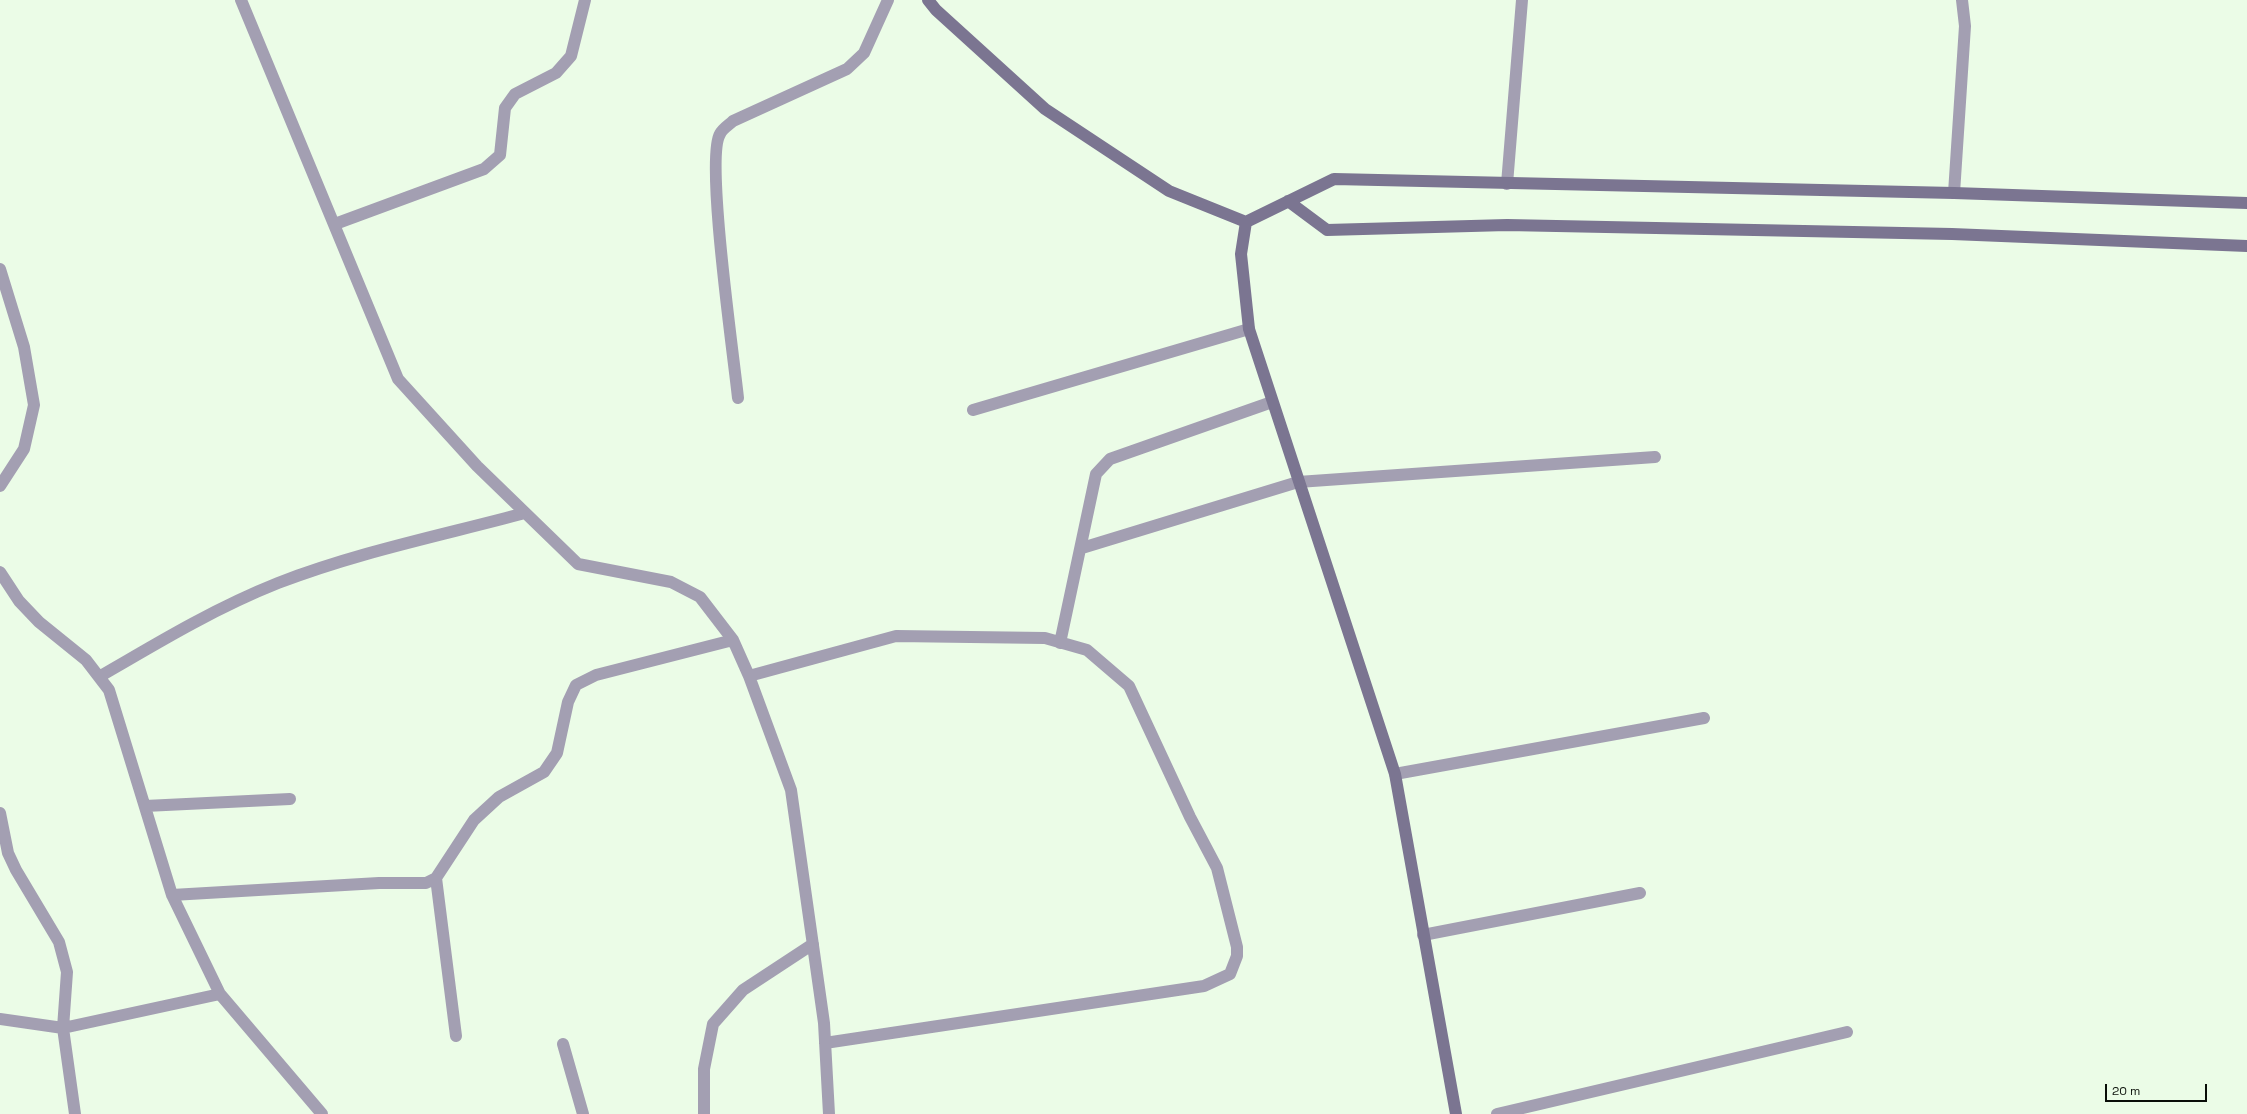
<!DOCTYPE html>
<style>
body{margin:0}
#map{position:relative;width:2247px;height:1114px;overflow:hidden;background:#ebfce7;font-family:"Space Grotesk",sans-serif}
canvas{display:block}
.scale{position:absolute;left:2105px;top:1084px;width:102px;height:18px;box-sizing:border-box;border:2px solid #090e08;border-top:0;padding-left:5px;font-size:12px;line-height:14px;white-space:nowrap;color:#090e08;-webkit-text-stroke:3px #ebfce7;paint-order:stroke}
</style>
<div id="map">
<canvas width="2247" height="1114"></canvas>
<div class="scale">20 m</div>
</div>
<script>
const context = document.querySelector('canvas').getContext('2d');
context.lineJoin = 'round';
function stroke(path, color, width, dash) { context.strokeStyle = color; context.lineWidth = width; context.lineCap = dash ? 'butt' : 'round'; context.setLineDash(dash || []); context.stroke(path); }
stroke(new Path2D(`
 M241,0L398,379L477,466L578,564L671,582L700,597L733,640L749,676L791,790L824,1023L829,1114
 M1507,184L1522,0
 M1954,193L1965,26L1962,0
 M335,224L484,169L500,155L505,108L515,94L556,73L571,56L585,0
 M0,269L24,347L34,405L24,449L0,486
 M738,398C734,358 705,158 720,134C722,129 729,125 733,121L847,69L864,53L888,0
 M973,410L1249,329
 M1082,548L1298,482L1655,457
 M0,572L19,601L39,622L86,660L109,690L172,895L220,994L322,1114
 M1060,643L1096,474L1110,459L1272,402
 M749,676L896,636L1045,638L1087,650L1129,686L1190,817L1217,868L1237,947V956L1230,974L1204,986L825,1043
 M99,677C157,643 215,608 278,583C358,552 443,535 525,513
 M1395,774L1704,718
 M145,806L290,799
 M0,813L8,853L16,870L59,942L67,972L63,1028L75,1114
 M436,878L456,1036
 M172,895L379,883H426L436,878L474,820L499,797L544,772L557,753L568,702L576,685L596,675L733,640
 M1423,935L1640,893
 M0,1019L63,1028L220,994
 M563,1044L583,1114
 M704,1114V1069L713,1024L743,990L813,944
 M1497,1114L1847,1032`), '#a39fb2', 12);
stroke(new Path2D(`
 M928,0L936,10L1045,109L1169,191L1246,222
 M1288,201L1327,230L1507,225L1952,234L2247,246
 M1456,1114L1395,774L1249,329L1241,254L1246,222L1334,179L1954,193L2247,203`), '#7b7591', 12);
</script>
